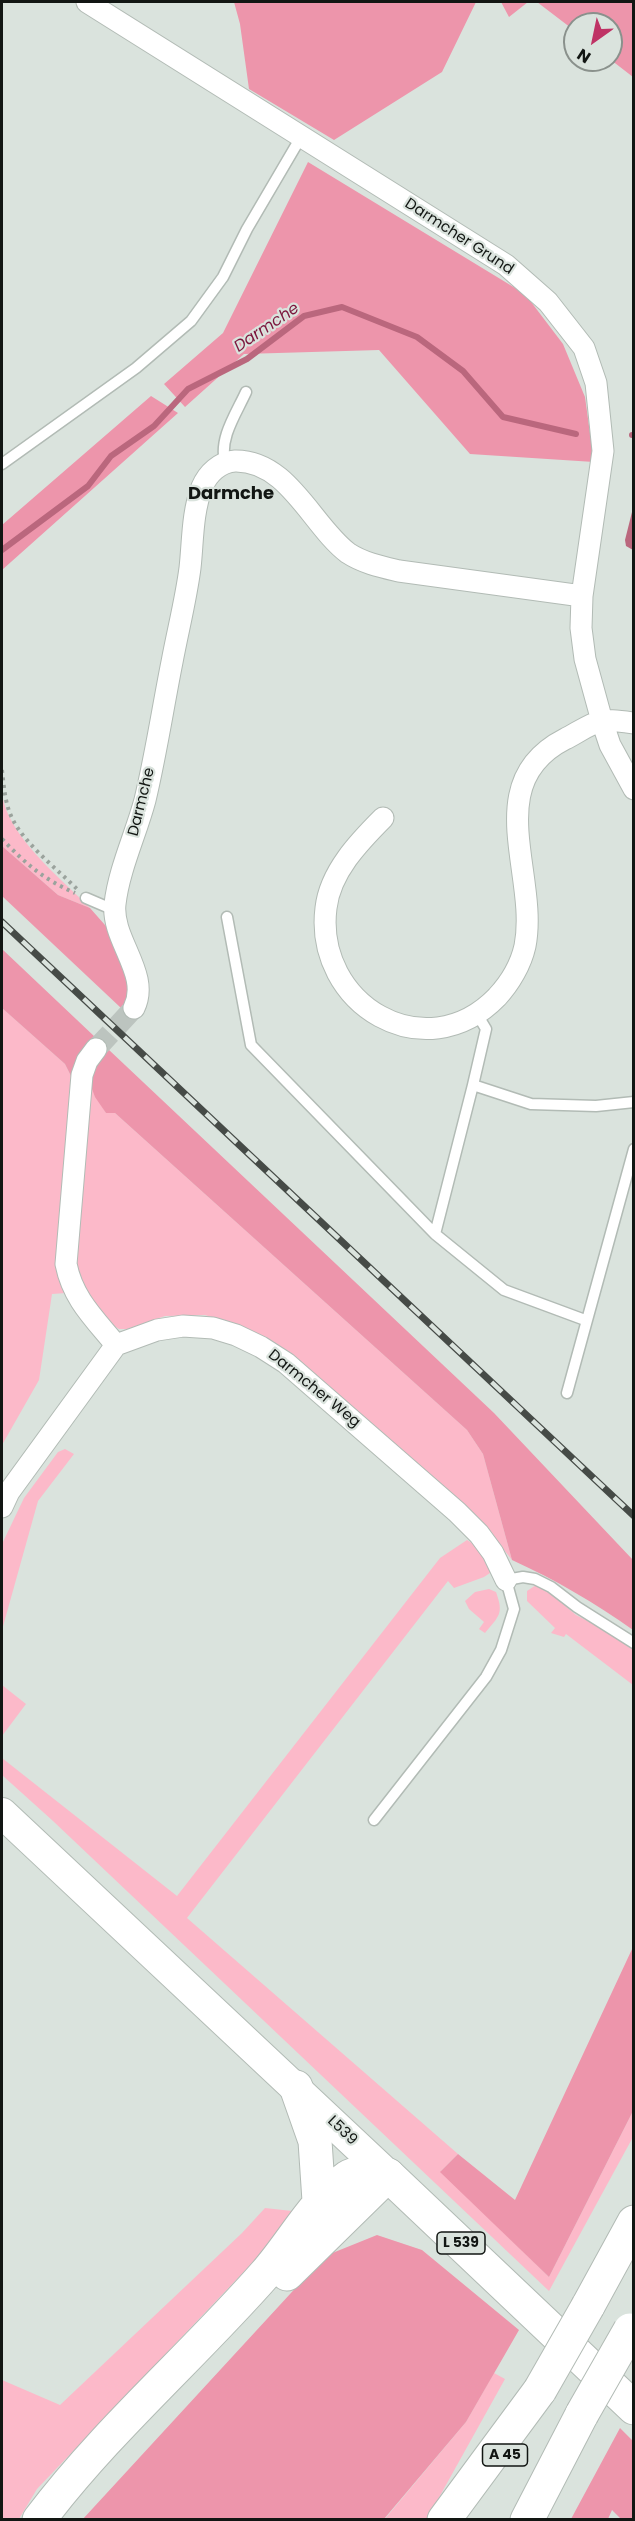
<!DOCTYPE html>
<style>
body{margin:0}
#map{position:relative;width:635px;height:2521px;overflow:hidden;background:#dae3dd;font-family:Poppins,sans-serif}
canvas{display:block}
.frame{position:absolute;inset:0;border:3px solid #121613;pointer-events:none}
.north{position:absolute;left:563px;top:12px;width:60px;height:60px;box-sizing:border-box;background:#dae3dd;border:2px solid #8a918c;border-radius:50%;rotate:213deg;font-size:16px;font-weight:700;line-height:24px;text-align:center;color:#121613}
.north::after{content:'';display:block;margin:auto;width:21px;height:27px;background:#bf3365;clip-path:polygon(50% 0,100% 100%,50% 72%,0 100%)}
</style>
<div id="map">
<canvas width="635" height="2521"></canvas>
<div class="frame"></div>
<div class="north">N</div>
</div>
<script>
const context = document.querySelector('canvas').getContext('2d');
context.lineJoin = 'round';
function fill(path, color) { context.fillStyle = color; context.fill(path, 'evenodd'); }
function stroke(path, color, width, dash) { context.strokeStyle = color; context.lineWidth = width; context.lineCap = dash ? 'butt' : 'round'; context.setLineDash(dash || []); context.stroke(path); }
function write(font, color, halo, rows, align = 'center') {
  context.font = font + ' Poppins,sans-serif'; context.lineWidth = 4.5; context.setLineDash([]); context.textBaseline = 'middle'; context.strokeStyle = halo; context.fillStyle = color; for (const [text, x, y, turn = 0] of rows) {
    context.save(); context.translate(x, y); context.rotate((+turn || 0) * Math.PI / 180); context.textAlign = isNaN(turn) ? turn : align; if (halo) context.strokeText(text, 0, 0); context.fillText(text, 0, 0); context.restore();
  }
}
fill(new Path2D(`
 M2,794C8,837 60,877 90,908L58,895L2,846Z
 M2,1008L65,1064L73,1080L66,1293L52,1294L39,1380L2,1445Z
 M88,1078L106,1113H115L467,1430L483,1454L512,1560L478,1517L307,1367L238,1325L205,1315L165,1316L127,1329H119L111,1324L87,1299L72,1261Z
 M65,1449L74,1454L38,1501L2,1630V1544L24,1498L58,1452Z
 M467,1540L478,1547L491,1567L490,1573L484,1577L454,1588L448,1581L187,1918L458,2154L441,2171L549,2277L633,2111V2137L549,2291L53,1821L2,1775V1758L177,1896L440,1558Z
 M536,1585L551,1594L576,1615L605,1630L633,1650V1685L566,1634L564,1637L551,1633L555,1628L527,1601V1591Z
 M489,1589L496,1592C504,1614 499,1616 485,1633L479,1629L484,1622L469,1609L465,1601L475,1592Z
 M2,1685L26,1704L2,1736Z
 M265,2208L292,2211L258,2257L37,2489L19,2519H2V2380L60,2405L242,2233Z
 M494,2373L505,2379L427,2519L384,2520L466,2422Z`), '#fcb9c9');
fill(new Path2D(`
 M234,2H476L442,72L334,140L249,89L240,24Z
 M501,2H528L509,17Z
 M537,2H633V77L611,60V24H575V31Z
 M308,162L525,294L563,344L585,397L594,462L470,454L379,350L244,354L185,407L164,384L223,333Z
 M151,396L178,413L2,570V525Z
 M2,846L58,895L90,908L112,933L130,976L129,998L121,1008L2,896Z
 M2,949L95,1037L78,1060L73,1080L65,1064L2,1008Z
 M108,1049L494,1413L633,1560V1630C595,1603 556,1580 512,1560L483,1454L467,1430L115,1113H106L95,1097L88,1078Z
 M633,1947V2111L549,2277L440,2172L458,2154L515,2200Z
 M377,2235L422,2250L519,2330L466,2422L384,2519L82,2520L325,2256Z
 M620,2428L633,2441V2519H621L612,2510L608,2519H571Z`), '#ed95ab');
fill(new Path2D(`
 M633,508V550L626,546L625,540Z`), '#ba677d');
stroke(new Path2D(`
 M632,435H634
 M2,550L88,486L111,456L154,426L188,389L247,359L304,316L342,307L417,337L463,371L503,417L576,434`), '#ba677d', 6);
stroke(new Path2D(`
 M96,1049L134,1008`), '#bcc4bf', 21, [21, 10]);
const lane = new Path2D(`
 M225,462C219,438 236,414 246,392
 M2,464L136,368L191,321L223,277L247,229L301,137
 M86,898L114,910
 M227,917L251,1045L435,1234
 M473,1085L486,1029L477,1014
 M585,1320L504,1290L435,1234L473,1085L531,1104L596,1106L634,1102
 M567,1393L634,1149
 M374,1820L486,1677L501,1650L514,1609L506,1580L523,1577L535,1579L551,1587L577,1607L634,1643`);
const street = new Path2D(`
 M87,2L506,265L548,302L584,348L596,383L603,451L582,596L581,628L585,659L602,721L610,745L634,789
 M383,818C359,842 330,872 326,908C314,1004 425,1071 497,997C510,983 521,964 525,946C539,875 479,783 565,739C576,734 590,723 602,721C611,719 624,722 634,723
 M134,1008C151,974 111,940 115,904C119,869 136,834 145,800C156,754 163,707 172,662C178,630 186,599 190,568C193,541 192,513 202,487C208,473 220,462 235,461C288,460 312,526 348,553C363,563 382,567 399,571L582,596
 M96,1049L87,1061L82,1075L66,1264C73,1299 94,1318 116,1345
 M2,1507L9,1492L116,1345L157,1330L183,1326L213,1328L236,1335L261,1347L286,1363L457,1512L479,1534L493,1553L506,1580`);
const secondary = new Path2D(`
 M2,1813L388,2175`);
const primary = new Path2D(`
 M388,2175L634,2408`);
const highway = new Path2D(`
 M296,2087L315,2141L319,2201
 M287,2274L388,2175
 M588,2306L634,2222
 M39,2520C106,2431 192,2357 265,2274C294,2241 312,2203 348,2177C356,2171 377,2175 388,2175
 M444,2520L540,2390
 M527,2520L582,2414`);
stroke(lane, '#b2bbb5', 13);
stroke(street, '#b2bbb5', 23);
stroke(secondary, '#b2bbb5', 32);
stroke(primary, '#b2bbb5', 35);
stroke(highway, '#b2bbb5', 35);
stroke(new Path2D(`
 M2,770C4,787 5,805 13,820C26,845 57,869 77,889
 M2,839C26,864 43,879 75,893`), '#9ba39d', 4, [3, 4.5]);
stroke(lane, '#fff', 10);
stroke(street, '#fff', 21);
stroke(secondary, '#fff', 30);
stroke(primary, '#fff', 33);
stroke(highway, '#fff', 33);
const rail = new Path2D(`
 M2,922L634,1516`);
stroke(rail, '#464b47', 7);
stroke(rail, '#dae3dd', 4.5, [14]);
const highwayBridge = new Path2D(`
 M540,2390L588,2306
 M582,2414L630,2330`);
stroke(highwayBridge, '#b2bbb5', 35, []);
stroke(highwayBridge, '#fff', 33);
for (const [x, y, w] of [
 [461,2243,48],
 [505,2455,45]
]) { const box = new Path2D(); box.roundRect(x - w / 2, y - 11, w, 22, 4.5); context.fillStyle = '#dae3dd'; context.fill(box); stroke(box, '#121613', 1.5); }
write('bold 14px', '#121613', null, [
 ["L 539",461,2243],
 ["A 45",505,2455]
]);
write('15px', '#121613', '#dae3dd', [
 ["Darmcher Grund",459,237,33],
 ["Darmche",142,802,-76],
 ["Darmcher Weg",314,1389,39],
 ["L539",342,2131,44]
]);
write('italic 16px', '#7c163d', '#dae3dd', [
 ["Darmche",267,328,-34]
]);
write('bold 18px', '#121613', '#dae3dd', [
 ["Darmche",231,494]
]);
</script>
